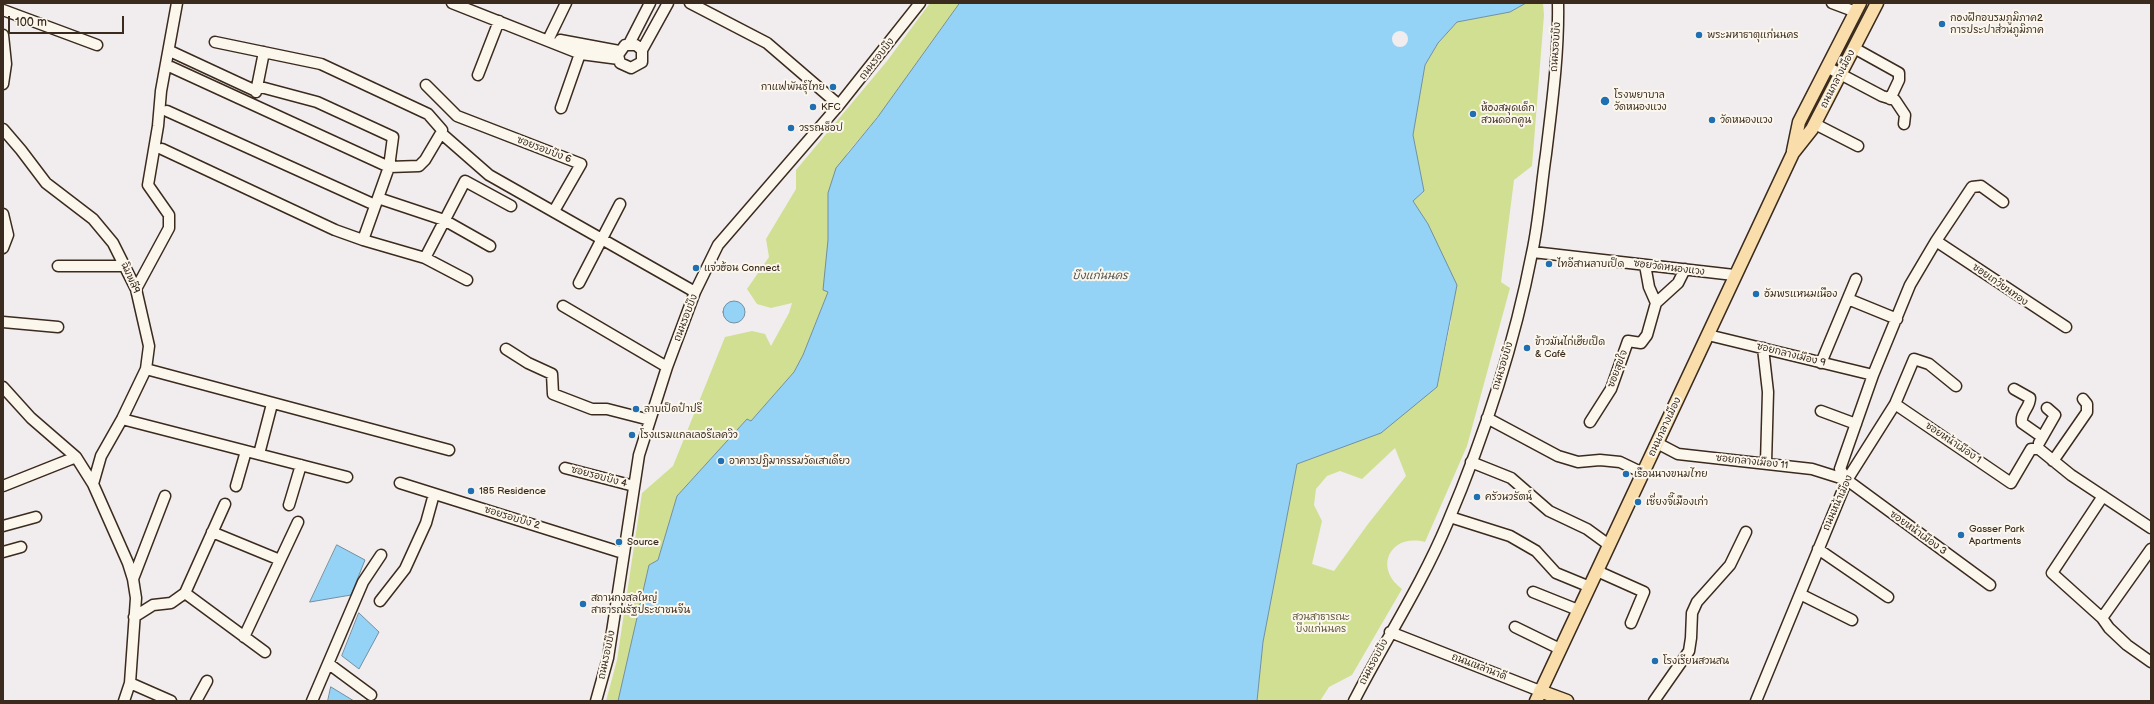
<!DOCTYPE html>
<meta charset="utf-8">
<style>
body{margin:0}
#map{position:relative;width:2154px;height:704px;overflow:hidden;background:#f1edee;font-family:"Balsamiq Sans",sans-serif}
canvas{display:block}
.frame{position:absolute;inset:0;border:4px solid #3b2a1e;pointer-events:none}
.scale{position:absolute;left:8px;top:16px;width:116px;height:18px;box-sizing:border-box;border:2px solid #3b2a1e;border-top:0;padding-left:5px;font-size:12px;line-height:14px;white-space:nowrap;color:#3b2a1e;-webkit-text-stroke:3px #fbf7ec;paint-order:stroke}
</style>
<div id="map">
<canvas width="2154" height="704"></canvas>
<div class="frame"></div>
<div class="scale">100 m</div>
</div>
<script>
const context = document.querySelector('canvas').getContext('2d');
context.lineJoin = 'round';
function fill(path, color) { context.fillStyle = color; context.fill(path, 'evenodd'); }
function stroke(path, color, width, dash) { context.strokeStyle = color; context.lineWidth = width; context.lineCap = dash ? 'butt' : 'round'; context.setLineDash(dash || []); context.stroke(path); }
function write(font, color, halo, rows, align = 'center') {
  context.font = font + ' "Balsamiq Sans","Playpen Sans Thai",sans-serif'; context.lineWidth = 4; context.setLineDash([]); context.textBaseline = 'middle'; context.strokeStyle = halo; context.fillStyle = color; for (const [text, x, y, turn = 0] of rows) {
    context.save(); context.translate(x, y); context.rotate((+turn || 0) * Math.PI / 180); context.textAlign = isNaN(turn) ? turn : align; if (halo) context.strokeText(text, 0, 0); context.fillText(text, 0, 0); context.restore();
  }
}
fill(new Path2D(`
 M930,3H960L877,118L848,152L828,193V292L803,355L794,372L751,421L747,419L677,496L658,560L649,565L618,701H606L617,660L642,493L673,466L725,337L752,331L765,334L771,346L789,313L792,303L771,308L757,304L747,289L769,257L766,239L796,189V170L887,61Z
 M1526,3H1543L1544,15L1532,166L1514,180L1501,282L1510,288L1467,446L1425,542C1390,533 1373,568 1402,589L1352,675L1329,687L1320,701H1257L1263,642L1297,464L1341,448L1437,387L1451,321L1428,224L1413,201L1424,191L1413,135L1425,65L1438,43L1457,22L1510,12ZM1395,448L1406,476L1368,524L1334,571L1312,564L1322,521L1314,505L1316,489L1327,476L1340,471L1362,479Z`), '#d1df92');
const water = new Path2D(`
 M960,3H1526L1510,12L1457,22L1438,43L1425,65L1413,135L1424,191L1413,201L1428,224L1457,285L1437,387L1381,433L1297,464L1263,642L1257,701H618L649,565L658,560L677,496L747,419L751,421L794,372L803,355L828,292L823,290L828,240V193L836,168L877,118Z
 M723 312a11 11 0 1 1 22 0a11 11 0 1 1-22 0Z
 M337,545L365,560L351,595L310,602Z
 M359,613L379,632L359,669L342,656Z
 M331,687L354,701H328Z`);
fill(water, '#95d3f6');
stroke(water, '#718fa0', 1);
fill(new Path2D(`
 M1392 39a8 8 0 1 1 16 0a8 8 0 1 1-16 0Z`), '#f1edee');
const minor = new Path2D(`
 M452,3L581,54L619,59
 M690,3L767,43L839,105
 M1832,3L1856,12
 M3,10L97,45
 M3,35L6,64L3,84
 M548,40L566,3
 M560,40L619,51
 M215,42L321,64L428,114L442,130L441,133L489,175L695,292
 M629,44L650,3
 M1854,48L1899,73V80L1890,99
 M642,50L636,45H625L618,55L620,63L631,68L642,62V50L668,3
 M172,52L256,91
 M171,67L389,167L393,137L317,102L257,86
 M1827,67L1882,96L1895,100L1905,115L1904,124
 M478,75L499,21
 M426,85L457,116L581,164L554,211
 M256,92L264,52
 M561,108L582,48
 M167,111L375,205
 M1815,124L1858,146
 M3,129L21,150L46,183L93,219L113,243L136,289L149,346L146,369L122,419L101,456L93,484
 M162,149L335,230L363,240L389,167L419,166L425,160L441,133
 M378,198L444,220L490,246
 M3,214L8,235L3,248
 M363,240L425,258L467,280
 M1936,241L2066,327
 M1533,252L1734,275
 M425,258L465,181L511,206
 M1645,265L1649,287L1656,303
 M58,266H125
 M579,283L620,204
 M136,289L169,228V215L148,185L158,126L161,91L177,3
 M1848,299L1897,319
 M563,306L667,367
 M3,322L58,327
 M1708,335L1873,375
 M1763,348L1768,392L1766,463
 M506,349L528,363L552,374L553,394L592,409H607L650,420
 M1821,363L1856,279
 M146,369L449,450
 M3,387L31,418L76,457L93,484L128,563L133,579L136,598L130,683L124,701
 M2014,389L2030,398C2030,408 2020,413 2022,423L2042,437
 M1895,404L2011,483L2031,449H2039L2071,475L2151,528
 M1821,411L1856,424
 M1487,418L1558,456L1578,462L1600,460L1620,462L1643,473
 M122,419L347,477
 M1590,422L1611,389L1628,341L1641,343L1647,335L1656,303L1678,283L1685,269
 M1657,443L1678,454L1812,469L1847,480L1990,585
 M2039,443L2055,415L2047,408
 M259,454L272,404
 M2053,461L2087,412V404L2083,399
 M1471,462L1511,478L1549,511L1587,529L1609,545
 M565,468L634,486
 M1847,480L1840,469L1873,375L1910,285L1936,241L1972,187L1981,186L2003,202
 M400,483L623,553
 M3,486L76,457
 M236,486L246,451
 M2103,496L2052,573L2102,618L2109,628L2127,645L2151,662
 M289,505L301,465
 M1450,517L1510,536L1536,551L1556,573L1590,587
 M3,526L36,517
 M212,532L280,560
 M1818,549L1888,597
 M3,552L21,547
 M1597,571L1644,592L1631,623
 M133,579L165,496
 M1533,592L1578,610
 M185,593L265,652
 M1800,594L1852,620
 M380,601L405,569L426,523L434,494
 M134,617L153,605L171,603L185,593L225,504
 M2102,618L2151,549
 M1515,627L1560,649
 M1390,632L1540,691
 M244,637L298,522
 M329,664L371,695
 M130,683L171,701
 M196,701L207,681
 M312,701L363,582L381,555
 M596,701L608,658L639,455L667,367L695,292L718,245L839,105L920,3
 M1354,701C1384,642 1421,586 1447,524C1484,437 1514,346 1532,253C1539,221 1541,187 1546,154C1552,104 1559,53 1558,3
 M1654,701L1689,651L1691,638L1692,613L1697,602L1730,565L1746,532
 M1756,701L1847,480L1895,404L1914,359L1929,364L1956,386`);
const major = new Path2D(`
 M1793,151L1799,122L1860,3
 M1540,691L1567,701
 M1536,701L1793,153L1812,129L1877,3`);
stroke(minor, '#3b2a1e', 13);
stroke(major, '#3b2a1e', 15);
stroke(minor, '#fbf7ec', 10);
stroke(major, '#f9deab', 12);
for (const [x, y, r, color] of [
 [1942,24,4,"#1f6fb2"],
 [1699,35,4,"#1f6fb2"],
 [833,87,4,"#1f6fb2"],
 [1605,101,5,"#1f6fb2"],
 [813,107,4,"#1f6fb2"],
 [1473,114,4,"#1f6fb2"],
 [1712,120,4,"#1f6fb2"],
 [791,128,4,"#1f6fb2"],
 [1549,264,4,"#1f6fb2"],
 [696,268,4,"#1f6fb2"],
 [1756,294,4,"#1f6fb2"],
 [1527,348,4,"#1f6fb2"],
 [636,409,4,"#1f6fb2"],
 [632,435,4,"#1f6fb2"],
 [721,461,4,"#1f6fb2"],
 [1626,474,4,"#1f6fb2"],
 [471,491,4,"#1f6fb2"],
 [1477,497,4,"#1f6fb2"],
 [1638,502,4,"#1f6fb2"],
 [1961,535,4,"#1f6fb2"],
 [619,542,4,"#1f6fb2"],
 [583,604,4,"#1f6fb2"],
 [1655,661,4,"#1f6fb2"]
]) { const dot = new Path2D(); dot.arc(x, y, r, 0, 2 * Math.PI); context.fillStyle = color; context.fill(dot); stroke(dot, '#fbf7ec', 1.5); }
write('10px', '#3b2a1e', '#fbf7ec', [
 ["กองฝึกอบรมภูมิภาค2",1950,18],
 ["การประปาส่วนภูมิภาค",1950,30],
 ["พระมหาธาตุแก่นนคร",1707,35],
 ["กาแฟพันธุ์ไทย",825,87,"right"],
 ["โรงพยาบาล",1614,95],
 ["วัดหนองแวง",1614,107],
 ["KFC",821,107],
 ["ห้องสมุดเด็ก",1481,108],
 ["สวนดอกคูน",1481,120],
 ["วัดหนองแวง",1720,120],
 ["วรรณช็อป",799,128],
 ["ไทอีสานลาบเป็ด",1557,264],
 ["แจ่วฮ้อน Connect",704,268],
 ["อัมพรแหนมเนือง",1764,294],
 ["ข้าวมันไก่เฮียเป็ด",1535,342],
 ["& Café",1535,354],
 ["ลาบเป็ดป๋าปรี",644,409],
 ["โรงแรมแกลเลอรีเลควิว",640,435],
 ["อาคารปฏิมากรรมวัดเสาเดียว",729,461],
 ["เรือนนางขนมไทย",1634,474],
 ["185 Residence",479,491],
 ["ครัวนวรัตน์",1485,497],
 ["เซี่ยงจี๊เมืองเก่า",1646,502],
 ["Gasser Park",1969,529],
 ["Apartments",1969,541],
 ["Source",627,542],
 ["สถานกงสุลใหญ่",591,598],
 ["สาธารณรัฐประชาชนจีน",591,610],
 ["โรงเรียนสวนสน",1663,661]
], 'left');
write('10px', '#3b2a1e', '#fbf7ec', [
 ["ถนนรอบบึง",1556,47,-86],
 ["ถนนรอบบึง",877,59,-52],
 ["ถนนกลางเมือง",1838,79,-63],
 ["ซอยรอบบึง 6",544,150,21],
 ["ซอยวัดหนองแวง",1669,268,7],
 ["ฉิมพลี9",130,278,66],
 ["ซอยเกวียนทอง",2000,285,35],
 ["ถนนรอบบึง",686,318,-69],
 ["ซอยกลางเมือง 9",1791,355,14],
 ["ถนนรอบบึง",1503,366,-73],
 ["ซอยสุขใจ",1618,369,-69],
 ["ถนนกลางเมือง",1665,427,-65],
 ["ซอยหน้าเมือง 1",1953,443,34],
 ["ซอยกลางเมือง 11",1752,462,6],
 ["ซอยรอบบึง 4",599,477,15],
 ["ถนนหน้าเมือง",1838,503,-66],
 ["ซอยรอบบึง 2",512,518,17],
 ["ซอยหน้าเมือง 3",1918,533,36],
 ["ถนนรอบบึง",607,655,-78],
 ["ถนนรอบบึง",1374,662,-62],
 ["ถนนเหล่านาดี",1479,667,21]
]);
write('10px', '#60573b', '#fbf7ec', [
 ["สวนสาธารณะ",1321,617],
 ["บึงแก่นนคร",1321,629]
]);
write('italic 11px', '#525454', '#fbf7ec', [
 ["บึงแก่นนคร",1100,276]
]);
</script>
